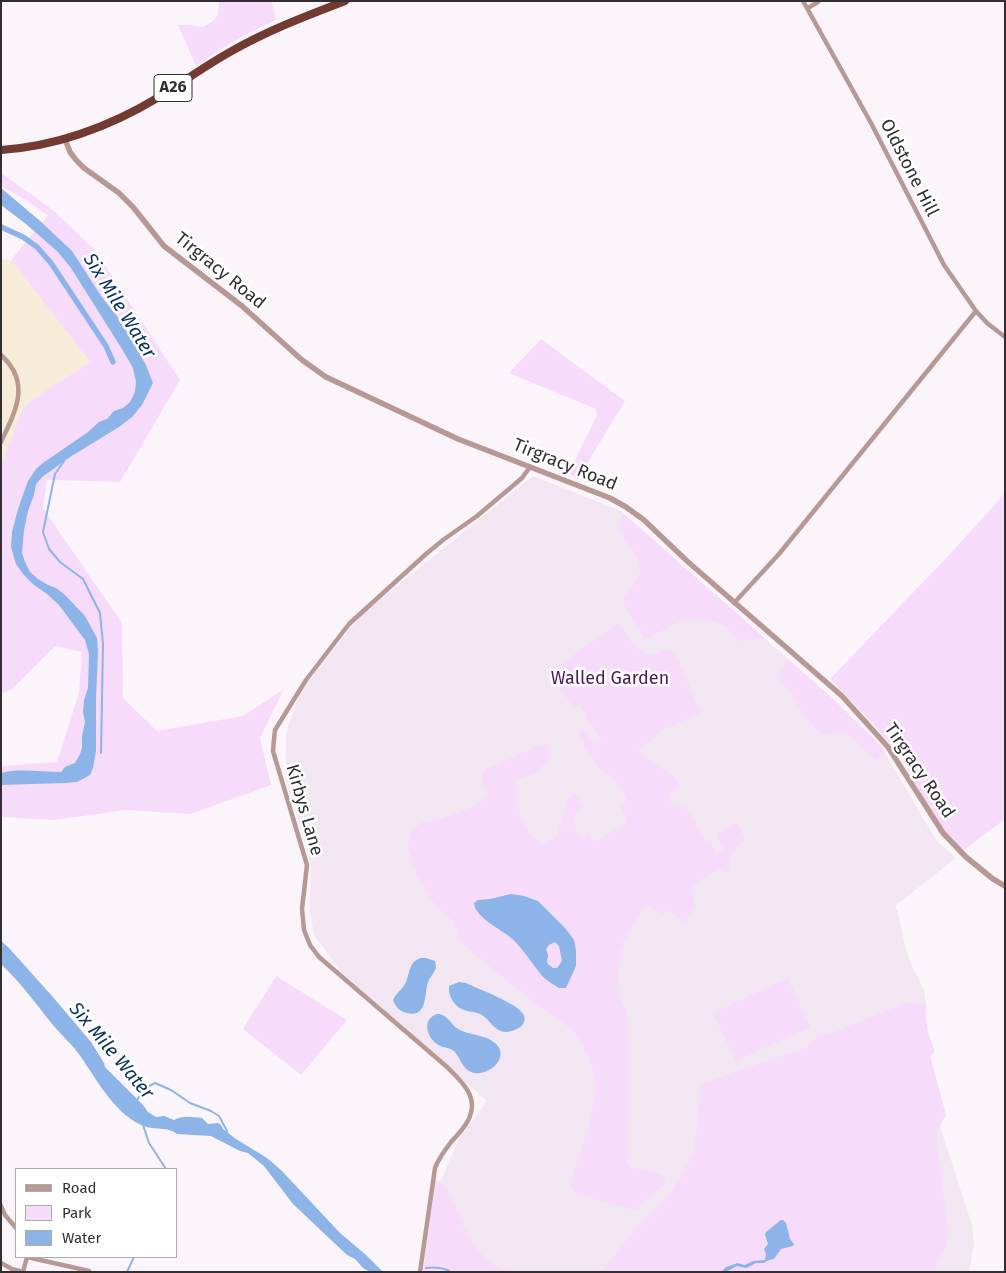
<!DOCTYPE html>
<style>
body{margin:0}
#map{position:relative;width:1006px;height:1273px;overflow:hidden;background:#fbf5fb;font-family:"Fira Sans",sans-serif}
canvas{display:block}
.frame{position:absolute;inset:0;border:2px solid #312f31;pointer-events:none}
.legend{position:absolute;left:15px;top:1168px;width:162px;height:90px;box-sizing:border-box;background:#fff;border:1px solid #adacad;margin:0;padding:6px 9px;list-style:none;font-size:15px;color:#312f31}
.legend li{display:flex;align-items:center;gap:10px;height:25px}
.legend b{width:25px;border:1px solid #adacad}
</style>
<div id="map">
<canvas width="1006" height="1273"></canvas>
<div class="frame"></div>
<ul class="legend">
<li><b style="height:6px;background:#b79892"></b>Road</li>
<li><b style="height:14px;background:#f7dbfb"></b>Park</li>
<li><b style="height:14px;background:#8cb4e8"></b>Water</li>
</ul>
</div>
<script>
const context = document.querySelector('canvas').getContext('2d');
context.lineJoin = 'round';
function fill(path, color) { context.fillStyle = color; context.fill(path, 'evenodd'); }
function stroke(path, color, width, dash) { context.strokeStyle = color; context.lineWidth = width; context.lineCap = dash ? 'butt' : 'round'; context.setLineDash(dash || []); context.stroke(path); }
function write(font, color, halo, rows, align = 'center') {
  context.font = font + ' "Fira Sans",sans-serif'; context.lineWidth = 5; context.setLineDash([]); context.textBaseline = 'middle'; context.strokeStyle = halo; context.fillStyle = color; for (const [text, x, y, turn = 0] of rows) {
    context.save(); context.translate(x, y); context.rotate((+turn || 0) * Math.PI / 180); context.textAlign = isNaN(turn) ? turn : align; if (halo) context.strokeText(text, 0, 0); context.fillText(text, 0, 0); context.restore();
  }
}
fill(new Path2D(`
 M1,259L11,260L90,362L30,401L22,410L1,465Z`), '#f7ecd7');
fill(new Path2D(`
 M533,476L621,511L831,697L881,746L936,840L956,858L895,906L898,912L904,943L911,964L924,990L926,1004V1019L928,1032L935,1052L930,1056L946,1115L940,1126L972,1225L974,1244L969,1272H423L435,1180L441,1181L453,1152L460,1138L487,1101L341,972L314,935L310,910L311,863L286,779V733L298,698L311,678L361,615Z`), '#f1e6f2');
fill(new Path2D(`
 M219,1H271L274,10L276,20L247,34L221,49L196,66L178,25H190L202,27L212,22L218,15Z
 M1,173L53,210L95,250L180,380L120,482L47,480L43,508L122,623L123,698L157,731L243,716L284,689L260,738L271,785L191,814L125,810L55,820L1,817V766L57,762L79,693L82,652L55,646L12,689L1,694V465L22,410L30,401L90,362L11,260L50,213L47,215L26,200L1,186Z
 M541,339L625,401L577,480L569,473L597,415L596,409L509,373Z
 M1005,493V819L964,850C959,845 952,840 947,834C926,809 915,776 895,750C875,724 852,702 830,679L950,554Z
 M624,514L765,638L740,641L732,634L727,627L715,622L696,619L681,621L645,639L624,604V597L640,574L639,561L626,542L618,524Z
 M618,623L635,647V646L651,656L668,649L674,651L701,713L663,730L638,751L673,775L679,785L668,795L673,804L687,808L705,841L709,839L716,853L724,849L716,834L737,823L745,839C736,848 725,858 730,871L725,872L720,869L691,887L695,907L685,922L666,910L663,914L646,904L629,932L620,951L618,982L620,997L627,1013L628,1074L627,1161L630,1168L651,1170L664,1176L665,1183L636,1210L621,1207L577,1194L570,1184L590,1122L596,1086L590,1060L575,1031L540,1007L460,942L453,921L443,913L431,899L415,870L407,847L412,831L422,822L439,820L472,807L488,795L482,781L483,773L488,768L525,752L538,746L546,744C551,756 551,760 540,768V772L515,780L516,803L527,831L543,846L557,836V837L568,798L575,793L583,807L576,812C574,822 574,830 580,839L589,834L595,842L628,822L620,804L627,801L619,784L599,767L589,754L579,733L580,731L583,729L594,745L602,740L586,718L588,717L579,704L574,708L549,673ZM511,894C520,895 530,896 538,901C549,908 576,937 576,950C577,959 569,978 566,987L545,978L515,941L501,929L484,898L490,899Z
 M787,658L831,697L881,746L884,751L877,759L873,758L846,732H838L826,735L819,733L809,721L798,706L793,695L782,684L778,677Z
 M555,942L559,946L562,961L556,968H553L547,963L548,955L546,949L548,945Z
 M276,976L347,1020L301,1075L243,1029Z
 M788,978L810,1027L736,1061L713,1013Z
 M908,1002L926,1004C925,1024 928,1034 935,1052L930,1056L946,1115L936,1133L948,1230L946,1246L937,1263L934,1272H602L629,1236L672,1193L694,1150L701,1084L807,1047L817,1037L837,1031Z
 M435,1180C446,1184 449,1193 454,1203C463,1224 478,1263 503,1269C509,1271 516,1271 522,1272H423Z`), '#f7dbfb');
fill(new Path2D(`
 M1,188L39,220L72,251L101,296L120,320L146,365L153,383L142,405L132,417L119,427L70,457L42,477L36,484L34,495L28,511L24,530L22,553L25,562L30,572L38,579L48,585L56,588L64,594L85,616L97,638L98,651L96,700V751L93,768L90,775L77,782L65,783L1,785V773C20,768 41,772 61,772L65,767L75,763L80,754L82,748V736L85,722L83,712L84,700L88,688L89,654L85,640L59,605L47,594L34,585L24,575L16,564L11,547L12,532L18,509L28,481L36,469L43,463L88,432L99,422L107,419L114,411L123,408L130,402L135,392L136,382L133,368L122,349L71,268L58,252L26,224L1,205Z
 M511,894L524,896L538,901L565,928L574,940L576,950V966L566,988H559C554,985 548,981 543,977C532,964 523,948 510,937C499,928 475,917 474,903L478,900L490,899ZM555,942L559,946L562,961L557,968H553L547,963L548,955L546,949L549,945Z
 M1,941L8,947L52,996L91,1042L104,1063L105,1067L143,1105L148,1112L156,1117L164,1116L174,1120C182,1115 193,1117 202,1118L208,1124L218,1123L221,1125L223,1129L236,1139L267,1158L282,1171L340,1233L366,1255L383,1272H370L363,1268L355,1259L347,1255L293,1204L264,1166L248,1153L240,1151L211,1136L177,1134C170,1128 160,1129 152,1128C141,1127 130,1119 122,1112C105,1096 94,1076 81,1057C73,1045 62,1036 53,1025C36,1004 21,983 1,964Z
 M421,958H426L435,961L436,968C434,973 430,977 428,982C424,994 428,1018 407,1013C399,1011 396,1007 393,1000C396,993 403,989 406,982C410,973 409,961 421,958Z
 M459,982L466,983C478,989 517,1003 523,1014C525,1016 525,1021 523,1024C521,1028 511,1032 506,1032C495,1032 490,1020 482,1015C477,1012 472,1012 467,1011C455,1008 448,997 449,986Z
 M437,1014C448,1014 450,1024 458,1029C470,1036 487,1034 497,1045C510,1060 485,1078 471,1072C462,1068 460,1057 454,1051C449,1047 442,1048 437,1044C426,1036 422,1019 437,1014Z
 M781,1220H783L786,1223L790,1239L794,1244L793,1246L781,1249L774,1259L769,1260L764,1263H756L746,1268L737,1266L726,1272H721L726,1267L735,1264L737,1263L745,1265L753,1261L765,1260L766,1254L764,1249L768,1244L765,1234L766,1232Z`), '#8cb4e8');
stroke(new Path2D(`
 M64,461L55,474L43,532L49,549L60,562L83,579L100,613L103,644L101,753
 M137,1100C142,1092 146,1087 155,1083L171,1090L190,1103L211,1111L219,1116L227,1131L226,1134
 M143,1125L149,1143L166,1169
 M426,1268C435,1267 443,1267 451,1272
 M127,1272L134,1257`), '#8cb4e8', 2);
stroke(new Path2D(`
 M1,227L23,237L37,247L51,263L106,346L113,362`), '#8cb4e8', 5.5);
stroke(new Path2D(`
 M803,1L871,123L944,265L976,311L987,323L1005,337
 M808,8L818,2V1
 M1,355C32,383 15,412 1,442
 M734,603L779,554L976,311
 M1,1206L5,1215L16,1228
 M27,1257L89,1271
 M1,1263L12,1269L23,1272
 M23,1272L27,1257
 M420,1272L435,1168C439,1157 445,1150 452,1141C458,1134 467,1126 470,1116C478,1095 460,1080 447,1067L319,957L310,945L304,930L302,909L307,865L273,751L274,739L275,730L306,680L349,624L426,554L443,540L477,516L522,478L530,467`), '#b79892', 4.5);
stroke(new Path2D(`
 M65,139L70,152L76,160L84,168L119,193L133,207L164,246L242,306L302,360L326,377L458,439L610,498L626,507L644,520L687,561L842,696L888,747L943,833L966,857L993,879L1005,886`), '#b79892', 5.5);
stroke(new Path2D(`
 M1,150C57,146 111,126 159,97C183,82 205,66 230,52C266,31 306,16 345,1`), '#733a32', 8);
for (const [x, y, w] of [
 [173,88,38]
]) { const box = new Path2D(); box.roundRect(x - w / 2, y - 13.5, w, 27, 4); context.fillStyle = '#fff'; context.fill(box); stroke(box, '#312f31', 1); }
write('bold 16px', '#312f31', null, [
 ["A26",173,88]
]);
write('18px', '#312f31', '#fff', [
 ["Oldstone Hill",909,168,63],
 ["Tirgracy Road",220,271,39],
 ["Tirgracy Road",565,465,22],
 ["Tirgracy Road",919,771,56],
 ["Kirbys Lane",304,810,74]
]);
write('18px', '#4d1755', '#fff', [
 ["Walled Garden",610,679]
]);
write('italic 19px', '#0b3362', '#fff', [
 ["Six Mile Water",119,306,58],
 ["Six Mile Water",111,1051,50]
]);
</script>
